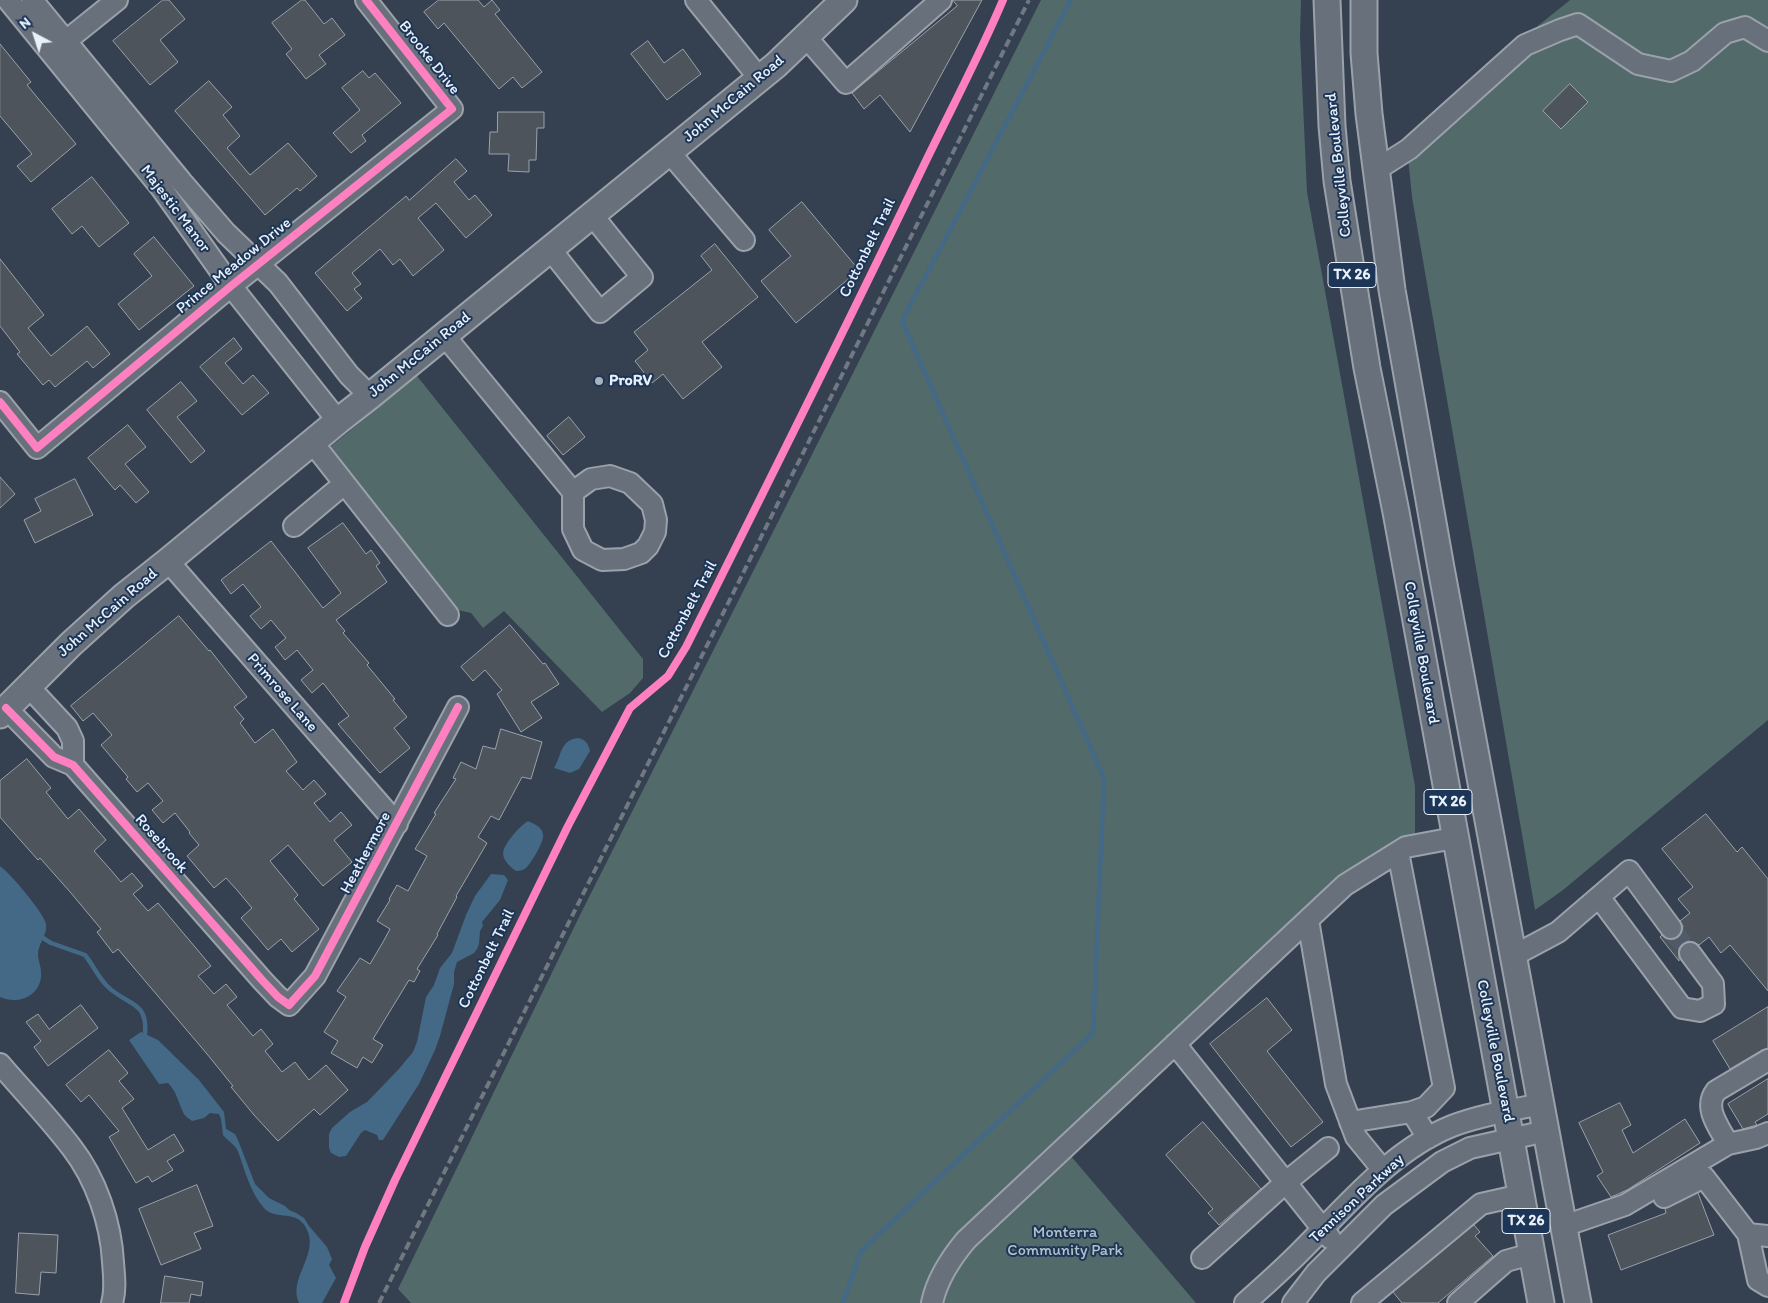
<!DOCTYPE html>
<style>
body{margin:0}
#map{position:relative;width:1768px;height:1303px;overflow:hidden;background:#354050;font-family:Itim,sans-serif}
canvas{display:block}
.north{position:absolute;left:10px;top:10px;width:50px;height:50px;-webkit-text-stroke:4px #1d3557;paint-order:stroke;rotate:320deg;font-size:14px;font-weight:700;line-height:20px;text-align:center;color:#e8f1f8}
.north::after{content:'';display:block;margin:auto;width:18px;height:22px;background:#e8f1f8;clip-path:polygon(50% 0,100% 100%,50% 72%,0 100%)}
</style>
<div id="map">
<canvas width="1768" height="1303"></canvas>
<div class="north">N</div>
</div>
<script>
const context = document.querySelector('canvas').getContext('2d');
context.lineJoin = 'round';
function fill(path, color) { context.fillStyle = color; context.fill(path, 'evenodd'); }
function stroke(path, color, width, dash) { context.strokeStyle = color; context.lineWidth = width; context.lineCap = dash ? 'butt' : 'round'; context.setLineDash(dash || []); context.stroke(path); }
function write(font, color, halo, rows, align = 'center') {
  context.font = font + ' Itim,sans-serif'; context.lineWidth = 4; context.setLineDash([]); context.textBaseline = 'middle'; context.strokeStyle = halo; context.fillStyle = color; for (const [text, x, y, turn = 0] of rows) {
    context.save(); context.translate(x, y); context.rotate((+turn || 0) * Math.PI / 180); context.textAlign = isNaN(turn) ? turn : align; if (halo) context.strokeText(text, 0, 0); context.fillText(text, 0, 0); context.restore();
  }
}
fill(new Path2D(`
 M1041,0H1301L1300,37L1307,192L1415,786V840L1201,1009L980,1212L938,1258L924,1303H411L398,1289L581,913Z
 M1570,0H1768V720L1563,890L1535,910L1412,197L1406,138L1441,104Z
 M417,376L643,659V678L630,693L602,712L504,611L483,628L471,613L458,610L330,447Z
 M1070,1155L1196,1303H941L947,1284L967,1250Z`), '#526a69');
fill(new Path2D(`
 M578,738C586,740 588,743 590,751L579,769L570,773L554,768C562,755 560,740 578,738Z
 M528,821C534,824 542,827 543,834C545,840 532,862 527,867C524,870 520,871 516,871C499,858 500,851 513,835C518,829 522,825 528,821Z
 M0,866C10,873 44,913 46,924C48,934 38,944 38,954C38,961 42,968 41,977C39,997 17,1005 0,997Z
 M491,874L504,875L508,880L500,900L482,922L483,926L480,931L479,944L477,949L474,953L457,962L454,972V984L440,1036L435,1050L419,1084L383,1140H379L377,1135L365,1130L361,1133L346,1156L339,1157L331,1153L329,1148V1134L332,1128L350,1112L367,1102L398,1070L413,1052L417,1042L426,997L434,985L440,968L452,953L466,915L475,896Z
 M141,1032L158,1040L199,1080L224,1112L226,1129L235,1134L238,1140L255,1184L269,1198L285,1206L289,1210L296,1213L304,1218L309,1226L327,1247L332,1259L329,1265L336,1278L322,1303H299C288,1279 317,1257 308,1232C298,1206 276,1223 263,1207C253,1195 247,1178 242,1163C240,1158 239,1152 236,1148C232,1143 227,1140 223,1135L221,1119L219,1114L210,1113L204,1118L192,1121C189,1118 184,1116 183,1112C178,1102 177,1092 168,1083L159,1084L129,1040Z`), '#436986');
stroke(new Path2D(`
 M43,938L51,943L85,955C93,965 98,977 107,986C127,1006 148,1000 145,1034
 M843,1303L861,1251L1093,1033L1104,778L902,321L1071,0`), '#436986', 4.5);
const building = new Path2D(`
 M163,0H169L185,19L160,40L178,62L150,85L113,41Z
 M302,0H305L324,24L332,18L345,35L319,55L326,64L306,79L286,54L292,49L272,23Z
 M439,0H478L484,7L492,0L500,10L495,14L542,72L522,88L513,77L499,89L444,23L438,29L424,12Z
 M953,0H982L910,132L880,95L864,109L852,93L957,6Z
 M648,41L664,63L683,49L701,74L667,100L631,54Z
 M0,44L31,82L27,85L76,144L31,182L17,166L32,154L0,116Z
 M363,71L369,78L375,73L401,103L362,135L366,141L351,153L333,133L360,110L342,88Z
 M209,81L232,107L223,115L240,136L227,148L250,175L288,143L317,176L300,191L297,188L265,215L175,111Z
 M1570,84L1588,102L1561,129L1543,111Z
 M498,112H544V128H537L536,160H529V172L508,171L509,154H489L490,132H497Z
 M456,159L467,171L454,182L469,200L475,195L492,215L466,238L436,203L418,218L444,250L413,276L400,259L393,265L380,249L352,273L361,284L354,289L362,298L347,311L315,273L406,196L409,200Z
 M92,177L129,223L99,247L82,226L72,234L52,209Z
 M802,202L859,270L796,323L761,281L791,256L769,230Z
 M154,237L194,286L139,330L118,304L152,276L134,254Z
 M715,244L758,297L702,342L722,367L683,399L663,374L652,383L635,361L648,350L634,332L712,270L701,256Z
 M0,259L44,315L28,328L51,356L87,326L110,354L93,368L87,361L55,387L49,380L43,385L17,354L20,352L0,326Z
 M234,338L242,349L225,363L243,384L253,375L269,393L242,415L200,367Z
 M181,382L197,401L177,417L205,451L191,463L147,410Z
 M569,417L585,437L563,455L547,436Z
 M128,425L146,447L125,464L149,492L136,503L120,485L115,490L88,458Z
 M0,477L15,494L0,508Z
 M75,479L93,515L35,543L24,520L41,511L35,499Z
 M343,523L366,554L371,550L380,563L376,566L387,582L336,620L345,631L343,633L369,663L367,665L395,699L393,700L407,717L394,728L410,748L380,773L338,724L349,716L323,683L312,693L301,680L313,670L297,650L285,660L275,647L286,638L271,620L261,629L250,616L261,607L243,584L231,594L221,580L271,541L323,608L341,593L308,548Z
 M179,616L209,651L210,650L247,697L234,707L244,719L240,723L255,743L273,729L297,762L286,771L303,790L314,780L326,794L314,803L330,822L341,812L352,825L334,840L352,862L323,886L288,845L270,861L298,895L294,899L319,929L292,952L281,939L268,950L241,918L252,908L236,889L226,878L214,888L187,856L199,845L189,833L190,832L175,813L163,823L152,810L163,801L148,783L137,792L126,779L128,777L101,745L112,735L93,713L83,721L71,706Z
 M510,625L543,664L545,663L559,684L531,702L542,718L521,732L497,694L502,690L485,670L473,681L461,667Z
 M501,729L542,742L531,779L522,777L499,820L491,816L478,837L487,843L456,896L457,897L437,934L438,935L417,969L420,971L414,982L409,980L373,1039L383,1045L372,1063L363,1057L357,1068L331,1053L338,1041L324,1032L346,997L337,991L360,958L370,964L383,942L390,929L377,921L390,900L389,899L397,885L408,891L427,856L415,849L436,814L434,813L456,779L453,778L461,762L476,769L483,746L495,749Z
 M27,759L51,788L46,792L68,819L79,809L106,840L94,851L110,869L121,882L132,873L143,886L133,894L148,911L158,903L211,966L198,976L214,994L226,984L237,997L227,1005L253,1036L261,1029L273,1044L265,1051L282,1072L295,1062L309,1080L326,1065L348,1090L320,1115L314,1109L278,1141L254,1115L231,1087L233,1086L207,1054L118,949L113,953L97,932L101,929L71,893L40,858L38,860L6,824L0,817V781Z
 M1706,814L1737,852L1742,847L1768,879V991L1730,945L1721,953L1709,937L1699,945L1694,942L1688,941L1683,943L1679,948V961L1660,937L1662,935L1667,939L1673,940L1678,937L1682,933L1683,926L1680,921L1690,913L1678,899L1693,887L1662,849Z
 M1267,998L1292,1030L1267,1051L1323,1122L1291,1147L1210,1044Z
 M81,1005L98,1028L48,1066L34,1047L41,1041L26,1022L38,1014L49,1029Z
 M1768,1007V1048L1762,1050L1730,1069L1713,1041Z
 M109,1050L128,1073L119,1081L134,1099L122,1108L148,1150L174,1134L184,1151L167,1161L173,1170L152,1182L148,1176L136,1183L109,1137L119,1131L89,1095L81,1102L66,1085Z
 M1768,1079V1114L1755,1122L1757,1125L1743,1129L1728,1104Z
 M1620,1103L1631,1125L1622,1130L1633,1153L1685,1119L1700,1143L1627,1190L1611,1197L1597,1176L1603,1172L1579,1123Z
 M1203,1122L1261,1189L1219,1225L1208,1213L1213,1209L1166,1155Z
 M197,1185L213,1226L194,1233L201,1249L161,1265L139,1209Z
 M1698,1193L1714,1235L1621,1270L1608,1235L1666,1213L1665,1209Z
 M1474,1225L1480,1232L1475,1236L1493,1256L1438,1303H1402L1393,1292Z
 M19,1233L58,1235L56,1273L41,1272L39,1295L16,1293Z
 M165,1276L203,1282L201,1296L191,1294L189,1303H161Z`);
fill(building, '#4e545c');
stroke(building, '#9aa1aa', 1);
stroke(new Path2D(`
 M1671,928L1690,953`), '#505b69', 20, [20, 10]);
const minor = new Path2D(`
 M8,0L162,189L231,286L338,421
 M32,0L181,181L226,233L278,283L349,375L370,396
 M696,0L760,79
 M806,37L846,83L941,0
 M56,49L117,0
 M669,152L744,240
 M1376,170L1409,149L1525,45L1560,30L1578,24L1638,64L1671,71L1692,61L1725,33L1745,27L1768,41
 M550,249L600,312L642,277L592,215
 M444,335L573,492V529L583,550L602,560L624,559L641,553L648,546L655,532L656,520L652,504L630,483L610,476L591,479L573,492
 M0,402L37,448L231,286L452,109L366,0
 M312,442L448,615
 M294,526L344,484
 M168,561L397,824
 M28,686L67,728L73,741V765
 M6,708L54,757L73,765L262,980L278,997L289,1005L315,976L458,707
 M1398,852L1444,1088L1426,1107L1412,1112L1428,1138
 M1599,897L1682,1008L1700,1011L1714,1004L1713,984L1690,953
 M1308,920L1336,1084L1356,1137L1383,1170
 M1513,956L1558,932L1629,871L1671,928
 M1175,1044L1330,1238
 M0,1064C24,1092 50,1119 72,1148C96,1179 111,1223 113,1262C114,1276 116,1289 112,1303
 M1350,1122L1412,1112
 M1728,1144C1719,1127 1703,1108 1716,1091L1768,1060
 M1664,1197L1704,1177L1748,1234L1758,1280L1768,1286
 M1564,1226L1625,1205L1728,1144L1756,1138L1768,1133
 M1748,1234L1768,1236
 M1202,1258L1285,1183L1328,1148
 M932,1303C937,1279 951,1258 966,1240L1345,885L1406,847L1454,838
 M1245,1303C1263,1287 1281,1271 1298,1254C1345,1208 1390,1151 1452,1126C1481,1115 1512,1110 1541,1104
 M1293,1303L1316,1273L1384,1205L1442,1162L1470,1148L1546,1131
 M1362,1303L1481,1204L1521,1195
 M1458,1303L1506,1261L1531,1254`);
const major = new Path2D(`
 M1327,0L1332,126L1337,181L1367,368L1396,512L1541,1303
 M1364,0V53L1369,114L1392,290L1441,568L1578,1303
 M0,715L71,644L124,596L168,561L338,421L370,396L776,65L844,0`);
stroke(minor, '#9aa1aa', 24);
stroke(major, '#9aa1aa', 29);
stroke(minor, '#68707b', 20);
stroke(major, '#68707b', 25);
stroke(new Path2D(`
 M379,1303L1029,0`), '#707881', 4, [8, 4]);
stroke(new Path2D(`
 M0,402L37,448L231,286L452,109L366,0
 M6,708L54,757L73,765L262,980L278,997L289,1005L315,976L458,707
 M344,1303L365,1247L395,1180L568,826L630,708L668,676L686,647C766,487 846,328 923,167C950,111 979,57 1003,0`), '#ff80c0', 8);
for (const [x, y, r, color] of [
 [599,381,5,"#a9b3bd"]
]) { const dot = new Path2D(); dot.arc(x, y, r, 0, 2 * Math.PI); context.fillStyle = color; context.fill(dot); stroke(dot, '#1d3557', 2); }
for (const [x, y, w] of [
 [1352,275,48],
 [1448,802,48],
 [1526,1221,48]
]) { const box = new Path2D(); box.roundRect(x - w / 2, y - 12.5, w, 25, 4); context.fillStyle = '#1d3557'; context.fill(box); stroke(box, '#e8f1f8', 1); }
write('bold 15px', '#e8f1f8', null, [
 ["TX 26",1352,275],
 ["TX 26",1448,802],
 ["TX 26",1526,1221]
]);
write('16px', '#e8f1f8', '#1d3557', [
 ["Brooke Drive",429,58,52],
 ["John McCain Road",734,99,-40],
 ["Colleyville Boulevard",1339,165,-96],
 ["Majestic Manor",175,209,53],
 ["Cottonbelt Trail",868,248,-64],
 ["Prince Meadow Drive",234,266,-39],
 ["John McCain Road",420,355,-39],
 ["Cottonbelt Trail",688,610,-62],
 ["John McCain Road",108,613,-41],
 ["Colleyville Boulevard",1421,653,80],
 ["Primrose Lane",282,693,49],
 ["Rosebrook",161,844,49],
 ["Heathermore",366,853,-62],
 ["Cottonbelt Trail",487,959,-64],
 ["Colleyville Boulevard",1495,1051,79],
 ["Tennison Parkway",1357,1199,-43]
]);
write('bold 16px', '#e8f1f8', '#1d3557', [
 ["ProRV",609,381]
], 'left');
write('16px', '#b5c4c7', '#1d3557', [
 ["Monterra",1065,1233],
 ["Community Park",1065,1251]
]);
</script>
